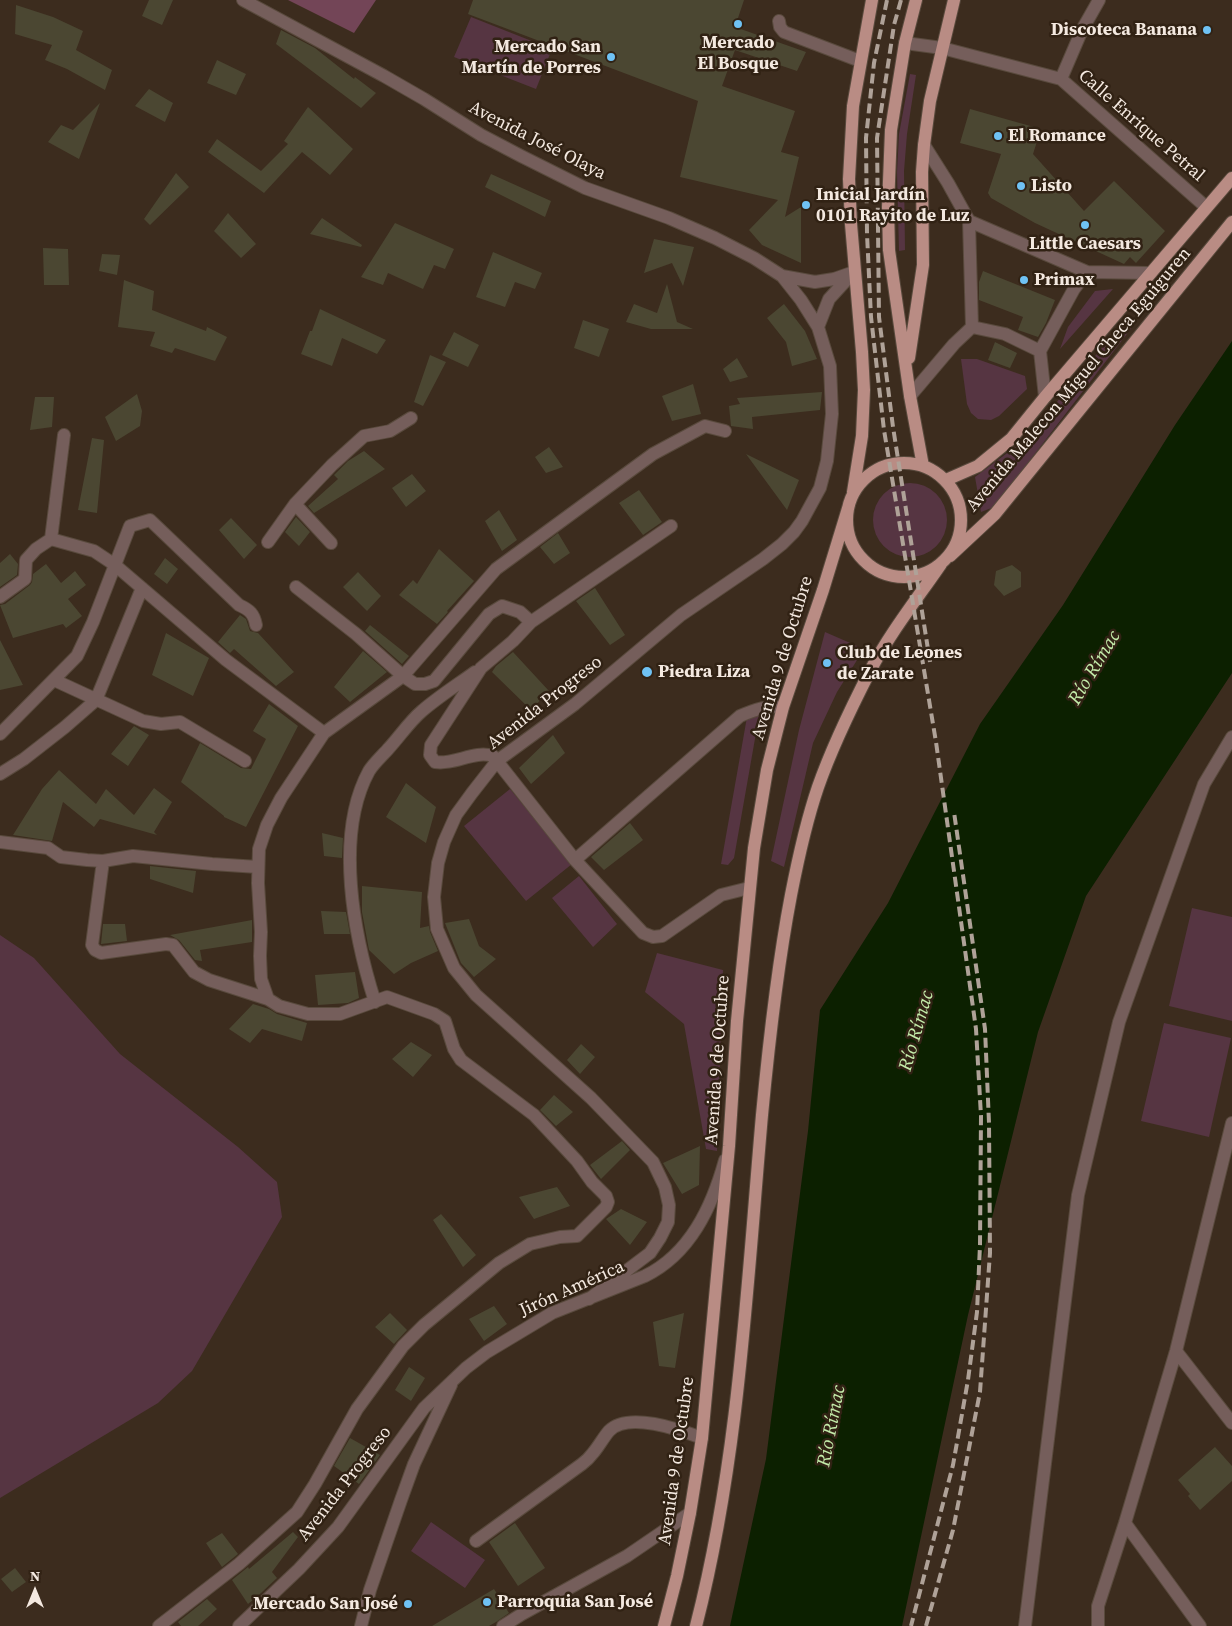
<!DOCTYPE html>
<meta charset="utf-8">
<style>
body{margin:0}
#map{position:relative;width:1232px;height:1626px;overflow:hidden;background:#3c2c1e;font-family:"Source Serif 4",serif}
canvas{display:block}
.north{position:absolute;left:10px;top:1566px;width:50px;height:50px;-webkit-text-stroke:4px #312214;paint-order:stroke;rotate:0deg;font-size:14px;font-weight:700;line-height:20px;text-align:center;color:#f4e9e0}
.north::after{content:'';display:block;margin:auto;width:18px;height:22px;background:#f4e9e0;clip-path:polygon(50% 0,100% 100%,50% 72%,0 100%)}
</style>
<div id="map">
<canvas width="1232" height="1626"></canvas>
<div class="north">N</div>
</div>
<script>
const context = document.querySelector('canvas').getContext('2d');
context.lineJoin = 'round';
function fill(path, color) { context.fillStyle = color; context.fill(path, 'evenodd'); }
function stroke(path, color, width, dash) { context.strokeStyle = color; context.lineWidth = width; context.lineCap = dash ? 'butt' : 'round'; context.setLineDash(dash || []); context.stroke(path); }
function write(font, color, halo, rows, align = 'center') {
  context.font = font + ' "Source Serif 4",serif'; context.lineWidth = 5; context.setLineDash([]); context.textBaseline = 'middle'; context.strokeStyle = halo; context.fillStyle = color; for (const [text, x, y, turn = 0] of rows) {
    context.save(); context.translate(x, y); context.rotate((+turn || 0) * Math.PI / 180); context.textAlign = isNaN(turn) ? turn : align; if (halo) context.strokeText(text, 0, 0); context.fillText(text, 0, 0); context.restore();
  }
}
fill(new Path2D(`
 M471,17L552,49L536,89L454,57Z
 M910,74L916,75L907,134L904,171L905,250L899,251L897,172L899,134Z
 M1113,289L1060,349L1068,327L1095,291Z
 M1125,320L1133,326L994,507L981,512L975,477L1018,445L1037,426Z
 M961,359H977L1025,376L1027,389L999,416L991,420L978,419L971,413L967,404Z
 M873 520a37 37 0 1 1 74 0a37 37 0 1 1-74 0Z
 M825,632L864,649L837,692L813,743L784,867L771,861L799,730Z
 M758,714L759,716L734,858L728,865L721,864L747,717Z
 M510,789L572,864L526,901L464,826Z
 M579,876L617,924L593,947L552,898Z
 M1192,908L1232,917V1021L1169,1006Z
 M0,935L34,958L120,1054L238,1147L277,1182L282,1217L192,1371L158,1403L0,1498Z
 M657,953L723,970L717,1151L706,1149L684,1024L645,992Z
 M1164,1023L1231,1038L1209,1137L1141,1121Z
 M431,1522L485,1560L465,1588L411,1551Z`), '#563542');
fill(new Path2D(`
 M288,0H376L354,33Z`), '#734557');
fill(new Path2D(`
 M1232,341V673L1086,896L1038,1032L968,1315L902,1626H730L766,1459L808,1131L820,1010L888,903L980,724L1063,605L1175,425Z`), '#0c2000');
fill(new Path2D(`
 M149,0H173L162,25L142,16Z
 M473,0H744L735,27L806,52L797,71L735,50L722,86L795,111L781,152L799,157L785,217L801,207V263L762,245L749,230L778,200L680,177L698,101L468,14Z
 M16,5L53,17L83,31L76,50L112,70L105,90L67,69L45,60L52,45L15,34Z
 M281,30L315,48L354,79L355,77L376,93L361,108L276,44Z
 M217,60L246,74L236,95L207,83Z
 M149,89L173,103L165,122L135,106Z
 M100,103L79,159L48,142L61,125L73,130Z
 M308,107L353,149L330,175L302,152L264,193L208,152L217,139L261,171L288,144L284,141Z
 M970,109L1041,129L1033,154L1084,211L1114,181L1165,231L1136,263L1130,257L1124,264L1035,223L991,198L988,193L1001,154L960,143Z
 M176,173L189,187L150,225L144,219Z
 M491,174L551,201L545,217L485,187Z
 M228,213L256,244L241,258L214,231Z
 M322,218L362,245L361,247L310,234Z
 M395,223L454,249L445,269L434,265L423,289L388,273L383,285L361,277Z
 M654,239L694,247L683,286L672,263L644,273Z
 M43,248L68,249L69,285H44Z
 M493,252L542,273L535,289L515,282L505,307L476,297Z
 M102,254L120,255L117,275L99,271Z
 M983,271L1055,300L1046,323L1038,337L1018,330L1023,317L979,300V282Z
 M124,280L154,291L152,310L206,331L207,327L227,337L215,361L175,348L172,353L150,346L155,332L118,327Z
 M667,284L677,322L693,329H651L626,322L634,304L657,313Z
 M784,304L805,331L817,359L792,366L786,342L767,318Z
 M320,309L386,340L377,354L342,338L332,366L301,354L310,331H312Z
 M583,320L609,329L599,357L574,348Z
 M454,332L479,345L468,367L442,355Z
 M995,342L1017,353L1010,368L988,360Z
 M430,355L446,362L423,406L414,402Z
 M737,358L748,377L730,382L723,369Z
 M693,384L701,414L672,421L662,396Z
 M822,392L820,410L752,417L753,429L731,426L729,406L740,404L737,398Z
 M137,394L142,411L140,426L116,441L105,417Z
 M35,397H54L52,427L30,430Z
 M92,438L104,440L97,513L78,510Z
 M549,447L563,467L546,473L535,457Z
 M364,451L385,469L314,513L308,506L338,479L334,475L348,461Z
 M746,454L799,480L787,510Z
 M412,474L426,491L406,507L392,488Z
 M639,490L662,522L643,535L619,503Z
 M499,510L517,540L502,551L485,521Z
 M296,517L310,532L299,546L285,532Z
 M231,518L257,545L244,559L219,530Z
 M558,533L570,553L554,564L540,547Z
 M439,549L474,581L447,611L448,612L437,624L399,595L413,580L417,584Z
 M10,554L18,564L17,575L0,587V563Z
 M165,558L178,569L167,584L154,574Z
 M46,564L61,583L75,571L86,585L68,599L82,616L66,628L63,624L13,638L0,605L5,604L30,585L32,582L33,574Z
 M1012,565L1021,572V587L1004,596L994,585L996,571Z
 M358,572L381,596L367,611L343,587Z
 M595,588L625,635L610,645L576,601Z
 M240,615L246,619L250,631L258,633L294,672L276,686L234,649L230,653L218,642Z
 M370,625L409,656L402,664L365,631Z
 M166,633L209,658L193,696L152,675Z
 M0,640L23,685L0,690Z
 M363,651L387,672L350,702L334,687Z
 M513,652L549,691L531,710L492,672L496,666Z
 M269,704L298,726L246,827L224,817V816L181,782L200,743L241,768L251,769L266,739L253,731Z
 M134,726L149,735L128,766L111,754Z
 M553,735L565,753L531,784L519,768Z
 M59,770L96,804L106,789L134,815L154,788L172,802L154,832L157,835L100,819L94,827L63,802L52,841L13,835L42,789Z
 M406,783L436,807L426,843L386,817Z
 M630,823L643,840L604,870L591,857Z
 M322,833L343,838L342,858L324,856Z
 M150,866L196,871L193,893L150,879Z
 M362,886L422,892L420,928L429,926L430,932L438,951L411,963L394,974L369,950L362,912Z
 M321,911L346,912L350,934H324Z
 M469,919L479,946L496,959L474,977L461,963L445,923Z
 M252,920V942L200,950L202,961L195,960L179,940L170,935Z
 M103,924H125L127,941L101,944Z
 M355,972L359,998L348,1003L318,1005L315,975Z
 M253,1004L269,1009L277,1014L307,1023L302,1041L262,1029L250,1043L229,1029Z
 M411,1042L432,1055L413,1077L392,1059Z
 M581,1044L595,1057L580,1074L567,1060Z
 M554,1095L573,1112L556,1126L540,1110Z
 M622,1141L630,1150L601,1179L590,1165Z
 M700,1146L699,1185L682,1194L663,1163Z
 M557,1187L570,1206L534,1219L519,1197Z
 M621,1209L647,1222L630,1245L606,1219Z
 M441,1214L476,1255L463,1267L433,1220Z
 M494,1306L507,1324L484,1341L469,1319Z
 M390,1313L407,1330L394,1344L375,1327Z
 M684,1313L675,1368L659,1366L653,1322Z
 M409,1367L425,1378L411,1401L395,1390Z
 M350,1438L380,1455L359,1484L334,1466Z
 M1215,1447L1232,1466V1481L1200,1510L1188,1496L1190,1494L1178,1480Z
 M515,1523L545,1568L518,1586L489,1542Z
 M293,1532L298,1537L272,1572L277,1578L261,1593L248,1604L232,1580L248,1567L249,1569Z
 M222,1533L238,1554L222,1567L206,1543Z
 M15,1568L26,1582L12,1592L1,1579Z
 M494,1589L509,1613L496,1622L489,1626H432Z
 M207,1599L217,1609L198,1626H181L178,1622Z`), '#4b4732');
const minor = new Path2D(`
 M243,0L384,76L424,99L481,135L521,156L585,188L669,218L715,238L754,258L782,276L815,282L834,279L854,272
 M779,21L780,27L784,32L860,61
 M905,43L942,48L1061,79L1206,207
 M1061,79L1082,30L1099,0
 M969,221L1087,272L1151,273
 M818,327L829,299L851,275
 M972,327L1005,334L1040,351
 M910,396L954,344L972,327L969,221L948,183L924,145
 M1045,397L1040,351L1074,289L1087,272
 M295,504L331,543
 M671,526L531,622L513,641L481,668L431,745L430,755L435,762C455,765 474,750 493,756L575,860L643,933L653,937L662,936L721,895L749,888
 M51,539L94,551L115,565L226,660L324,733
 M268,542L295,504L332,465L364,436L390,431L411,418
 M296,587L356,634L403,676L415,684H425L434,681L489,614L502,606L520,612L531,622
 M0,597L25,579L26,560L36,549L51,539L64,435
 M54,680L143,721L161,724L180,722L245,761
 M0,734L77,656L93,622L130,526L150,520L239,605C250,610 254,614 256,625
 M0,774L24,759L65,727L96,700L142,588
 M0,842L48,848L61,857L87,860L103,861L133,856L212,864L258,867
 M575,860L740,716C754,710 767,705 783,707
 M103,861L92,945L95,950L101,953L166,944L173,945L194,972L209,980L268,999L279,1006L308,1014H340L387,997L434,1014L445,1021L454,1049L461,1060L534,1115L577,1161L592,1182L606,1196L608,1202L606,1207L577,1236L560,1237L530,1244L499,1263L424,1325L403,1346L357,1409L315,1484L297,1512L239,1564L159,1626
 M268,999L261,979L260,956L261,932L258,883L259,849L267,825L281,798L324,733L403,676L496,569L653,454L705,426L725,431
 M375,1002C354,936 334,835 369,771C374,763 383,755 389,748C400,736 410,721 422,711C438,697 457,685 475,672
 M589,1299L650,1253L660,1238L668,1222L669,1205L665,1187L653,1162L591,1098L476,995L454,968L437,929L434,897L438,863L444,842L456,815L472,793L497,761L575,704L681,615L763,559L782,544L794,532L802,521L820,488L827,461L832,414L830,366L818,327L801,300L782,276
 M1176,1351L1232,1423
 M1125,1523L1200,1626
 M476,1541L582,1464C586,1461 590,1457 593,1453C599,1446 603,1438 609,1431C628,1411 680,1430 702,1438
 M239,1626L299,1569L338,1527L424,1408L466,1368L487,1352L552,1313L645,1276C690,1254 712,1207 725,1160
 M361,1626L370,1590L401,1500L414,1464L451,1385
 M503,1626L522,1614L627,1556L690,1513
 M1025,1626L1078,1195L1119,1022L1204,784L1232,737
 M1098,1626V1606L1125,1523L1176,1351L1232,1123`);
const major = new Path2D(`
 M916,0L905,43L891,130L888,207L889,250L910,396L923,466
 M909,358L923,265L922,172L924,145L930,101L954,0
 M847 520a57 57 0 1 1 114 0a57 57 0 1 1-114 0Z
 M946,480L978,466L1011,439L1045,397L1232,178
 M853,492L862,436L864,390L862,352L851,224L849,179L853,106L872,0
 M950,556L995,514L1232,222
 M664,1626L677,1576L690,1513L702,1438L729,1146L737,1021L754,848L767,770L783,707L823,590L849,505
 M696,1626C739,1459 747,1285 762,1115C769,1041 777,968 791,895C798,859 806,822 818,787C832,747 851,708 870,671C890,633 917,599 941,564`);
stroke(minor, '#594a3d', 14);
stroke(major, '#594a3d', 14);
stroke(minor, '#755e5b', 12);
stroke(major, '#b98c84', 12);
stroke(new Path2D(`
 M887,0L874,63L866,138L867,234L871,317L884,430L936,742L976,1029L981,1116L980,1245L977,1312L968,1380L953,1465L911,1626
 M901,0L894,25L877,138L879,317L893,427L930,662
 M926,1626L953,1530L980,1392L990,1253L989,1123L985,1029L954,812`), '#afa298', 4, [10, 5]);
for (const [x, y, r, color] of [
 [738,24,5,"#6fc2f4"],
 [1207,30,5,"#6fc2f4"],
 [611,57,5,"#6fc2f4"],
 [998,136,5,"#6fc2f4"],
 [1021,186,5,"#6fc2f4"],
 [806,205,5,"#6fc2f4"],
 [1085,225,5,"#6fc2f4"],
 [1024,280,5,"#6fc2f4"],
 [827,663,5,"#6fc2f4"],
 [647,672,6,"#6fc2f4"],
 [487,1602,5,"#6fc2f4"],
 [408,1604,5,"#6fc2f4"]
]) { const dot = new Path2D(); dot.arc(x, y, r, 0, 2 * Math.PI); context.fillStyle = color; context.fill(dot); stroke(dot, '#312214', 2); }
write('bold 18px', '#f4e9e0', '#312214', [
 ["Discoteca Banana",1197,30,"right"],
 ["Mercado",738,43,"center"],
 ["El Bosque",738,64,"center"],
 ["Mercado San",601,47,"right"],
 ["Martín de Porres",601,68,"right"],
 ["El Romance",1008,136],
 ["Listo",1031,186],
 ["Inicial Jardín",816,195],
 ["0101 Rayito de Luz",816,216],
 ["Little Caesars",1085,244,"center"],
 ["Primax",1034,280],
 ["Club de Leones",837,653],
 ["de Zarate",837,674],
 ["Piedra Liza",658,672],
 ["Parroquia San José",497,1602],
 ["Mercado San José",398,1604,"right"]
], 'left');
write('18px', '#f4e9e0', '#312214', [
 ["Calle Enrique Petral",1141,126,41],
 ["Avenida José Olaya",537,141,27],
 ["Avenida Malecon Miguel Checa Eguiguren",1079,380,-50],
 ["Avenida 9 de Octubre",783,658,-73],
 ["Avenida Progreso",545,703,-38],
 ["Avenida 9 de Octubre",718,1060,-86],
 ["Jirón América",572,1289,-24],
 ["Avenida 9 de Octubre",677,1461,-82],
 ["Avenida Progreso",345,1484,-52]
]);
write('italic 19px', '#c4ecaa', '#312214', [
 ["Río Rímac",1095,668,-59],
 ["Río Rímac",917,1031,-74],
 ["Río Rímac",832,1426,-79]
]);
</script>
